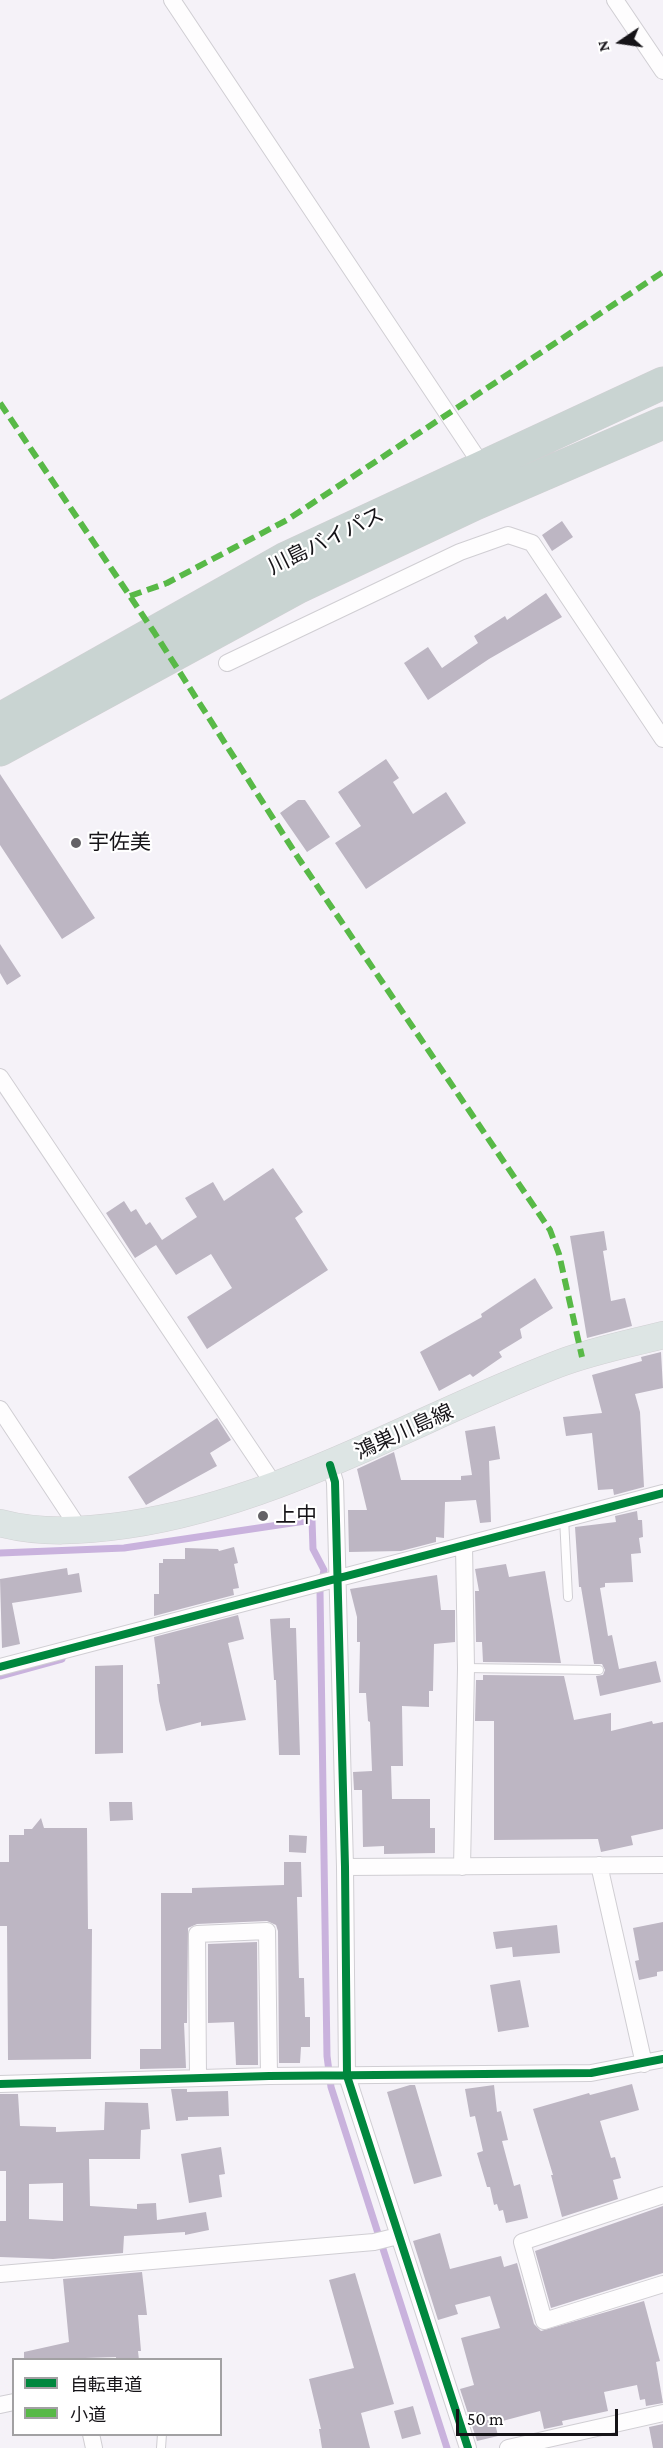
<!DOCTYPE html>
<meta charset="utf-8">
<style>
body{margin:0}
#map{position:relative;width:663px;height:2448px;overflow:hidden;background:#f5f2f8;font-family:"Crimson Pro","Noto Sans JP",serif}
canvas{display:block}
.legend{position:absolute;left:12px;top:2358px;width:210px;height:78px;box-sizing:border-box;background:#fff;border:2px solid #a2a1a3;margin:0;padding:8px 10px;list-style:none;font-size:18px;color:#161418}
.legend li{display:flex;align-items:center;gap:12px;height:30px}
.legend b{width:30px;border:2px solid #a2a1a3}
.north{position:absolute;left:591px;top:12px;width:60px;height:60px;-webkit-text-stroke:4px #fff;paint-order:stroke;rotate:257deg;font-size:16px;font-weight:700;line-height:24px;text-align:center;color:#161418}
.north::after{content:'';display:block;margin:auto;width:21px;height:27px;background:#161418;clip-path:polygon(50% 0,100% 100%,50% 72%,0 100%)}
.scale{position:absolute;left:456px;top:2409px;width:162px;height:27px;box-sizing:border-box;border:3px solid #161418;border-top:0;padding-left:8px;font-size:18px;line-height:21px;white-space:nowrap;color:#161418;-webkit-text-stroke:4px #fff;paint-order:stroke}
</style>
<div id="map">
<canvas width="663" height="2448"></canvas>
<ul class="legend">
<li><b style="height:8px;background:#00873e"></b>自転車道</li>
<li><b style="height:8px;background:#58b947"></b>小道</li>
</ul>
<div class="north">N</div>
<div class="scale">50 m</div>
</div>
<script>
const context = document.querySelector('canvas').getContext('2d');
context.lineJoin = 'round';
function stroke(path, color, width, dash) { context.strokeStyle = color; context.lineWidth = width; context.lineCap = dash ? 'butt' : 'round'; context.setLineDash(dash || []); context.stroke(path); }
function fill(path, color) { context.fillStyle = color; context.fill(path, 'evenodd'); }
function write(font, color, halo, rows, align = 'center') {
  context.font = font + ' "Crimson Pro","Noto Sans JP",serif'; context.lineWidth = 4.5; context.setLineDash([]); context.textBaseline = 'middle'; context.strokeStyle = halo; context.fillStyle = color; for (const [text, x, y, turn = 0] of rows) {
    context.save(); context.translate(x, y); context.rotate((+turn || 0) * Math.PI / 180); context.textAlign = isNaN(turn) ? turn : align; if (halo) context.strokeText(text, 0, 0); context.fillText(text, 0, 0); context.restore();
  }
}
stroke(new Path2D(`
 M0,1553L124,1548L312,1520L313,1549L324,1570L320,1591L327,2056L331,2087L447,2448
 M0,1676L62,1659`), '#c9b2dd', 7);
fill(new Path2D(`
 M562,521L573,537L552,551L542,535Z
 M546,593L562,617L489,659L428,700L404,663L428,647L442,668L478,643L474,636L505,616L507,620Z
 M386,759L399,778L393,782L413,814L446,792L466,823L366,889L335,843L361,826L338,792Z
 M0,774L95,918L62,939L0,845Z
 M298,800H305L330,837L307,852L280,813Z
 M0,944L21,976L7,985L0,973Z
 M273,1168L303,1212L295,1218L328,1270L207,1349L187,1317L232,1288L211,1254L176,1275L156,1245L135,1258L106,1213L124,1201L131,1212L136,1209L146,1225L150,1222L162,1240L197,1217L185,1198L213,1182L224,1201Z
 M604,1231L607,1250L603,1251L611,1301L625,1298L632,1326L587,1338L570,1236Z
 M535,1278L553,1308L520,1329L522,1338L499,1352L502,1357L473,1377L470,1374L439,1391L420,1352L482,1317L481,1314Z
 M661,1352L663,1388L635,1394L640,1412L644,1487L614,1495L613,1489L598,1490L592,1433L566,1436L563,1417L602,1413L592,1375L642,1361L641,1357Z
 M217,1418L231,1440L210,1453L217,1466L146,1505L128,1477Z
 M495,1426L500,1459L489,1461L491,1522L480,1523L476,1500L445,1502L444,1538L436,1537V1542L401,1551L349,1552L348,1510H367L357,1469L394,1452L401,1480H461V1476L472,1475L465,1431Z
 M637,1511L638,1520H642L643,1537L639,1538L641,1553L631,1554L633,1582L605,1583V1587L600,1588L608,1636L612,1635L619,1669L656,1661L661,1682L600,1696L596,1676L603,1675L605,1670L602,1664H594L581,1587H579L575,1527L616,1522L615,1516Z
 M234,1547L238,1563L234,1564L239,1588L233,1589L234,1595L154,1616V1594H159V1563H163V1559H185V1548L218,1549L219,1551Z
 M506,1564L509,1577L545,1571L561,1663L483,1662L482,1642H476L475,1591H479L475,1569Z
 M67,1568L68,1575L79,1573L82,1592L12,1603L20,1644L2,1648L0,1579Z
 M437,1575L441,1610H455V1642L434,1644L433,1691H429V1707L402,1706L403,1766H391L392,1799H430V1828H435V1853L384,1854V1846L363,1847L362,1790H354L353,1772L372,1771L370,1722L368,1721L366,1693H359L360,1642H357V1617L350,1589Z
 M238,1615L244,1639L228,1643L246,1720L201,1726V1722L166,1731L159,1701L157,1684H160L154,1637Z
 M290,1618V1628H296L300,1755H279L276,1680H274L270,1619Z
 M123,1665V1753L95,1754V1666Z
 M483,1675L564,1676L574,1720L611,1713V1731L652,1721L653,1724L663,1722V1829L631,1836L633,1845L601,1852L598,1839L494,1840V1721H475L476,1680H483Z
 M109,1802H132L133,1820L110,1821Z
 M41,1818L44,1828H87L88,1929H92L91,2059L8,2060L7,1926H0V1862H9V1835H24V1829H32Z
 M289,1835L307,1836L306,1853L289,1852Z
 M284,1862H301L302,1897H297L299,1978H304L305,2017H310V2047H301L300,2063H279L278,1931L276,1925L267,1921L197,1924L188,1928L187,2023H184L186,2068L140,2069V2049H161V1893H192V1888L284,1885Z
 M663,1922V1971L657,1972V1976L639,1980L635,1961L639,1960L633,1928Z
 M557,1925L560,1953L513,1957L512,1947L496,1949L493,1932Z
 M257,1942L258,2065H236L234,2022L208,2023V1944Z
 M520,1980L529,2027L498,2032L490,1985Z
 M632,2084L639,2110L600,2121L611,2158L615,2157L621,2178L613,2180L618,2199L562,2217L551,2175H553L533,2109L589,2093L590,2095Z
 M410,2085H415L442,2176L414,2184L387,2092Z
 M494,2085L497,2112L501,2111L508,2140L502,2141L514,2186L520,2184L528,2218L506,2223L503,2210L499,2211L497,2204L494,2205L490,2187H487L477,2153L483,2151L475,2116L470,2117L465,2089Z
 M171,2089H187V2092L228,2091L229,2116L188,2117V2120L176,2121Z
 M0,2094H18L20,2126L56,2127V2132L104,2130L105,2102L148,2103L150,2129L141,2130L140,2159H89L90,2206L137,2209V2204L156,2203L157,2220L206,2212L209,2230L185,2235V2232L124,2236L123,2253L53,2259L0,2257V2221H6V2171H0ZM63,2183V2221L29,2219V2184Z
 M221,2147L225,2174L219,2175L222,2197L189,2203L181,2154Z
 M663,2206V2273L551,2308L535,2251Z
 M440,2233L450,2269L501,2256L504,2267L517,2263L534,2324L541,2331L644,2301L660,2361L656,2362L663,2403L646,2406L645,2399L640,2400L637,2385L604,2392L608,2411L562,2421L563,2425L544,2429L540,2411L495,2423L498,2436L477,2441L460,2389L474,2385L461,2338L500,2328L490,2296L455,2305L458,2314L438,2320L413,2241Z
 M142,2272L147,2315H138L141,2351H138L139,2360H116V2357L24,2360V2352L69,2342L63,2279Z
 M355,2273L394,2404L361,2413L370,2448H322L319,2429H321L309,2379L354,2368L329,2280Z
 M413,2406L421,2434L402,2439L394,2411Z
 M663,2424V2448H653L649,2427Z`), '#bdb6c3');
const lane = new Path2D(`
 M564,1518L568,1597
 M466,1668L599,1670
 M161,2448L162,2434`);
const street = new Path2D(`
 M172,0L483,467
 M615,0L663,71
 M227,663L460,552L508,535L532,543L663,739
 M0,1077L275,1486
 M0,1409L80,1530
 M330,1465L335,1482L345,1867L347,2076L468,2448
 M0,1667L663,1493
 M599,1865L644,2064
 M345,1867L663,1865
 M462,1867L466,1668L464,1545
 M198,2078L197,1934L267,1931L269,2076
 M0,2084L269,2076L591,2073L663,2059
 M663,2195L522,2242L544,2321L663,2284
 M0,2274L374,2242L398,2236
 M0,2405L14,2402
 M91,2434L94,2448
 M508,2448L663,2413`);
const primary = new Path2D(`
 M0,1523C41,1534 84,1531 126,1525C282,1502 413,1419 558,1364C592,1351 628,1344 663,1335`);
const highway = new Path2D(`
 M0,719L286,558L663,383
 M0,750L299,587L475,504L663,423`);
stroke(lane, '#d0ced3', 10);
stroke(street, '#d0ced3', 18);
stroke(primary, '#d1d0d3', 28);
stroke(highway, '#d1d0d3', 33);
stroke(lane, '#fefdfe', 8);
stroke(street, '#fefdfe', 16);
stroke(primary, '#dde5e4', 27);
stroke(highway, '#c9d4d2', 32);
stroke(new Path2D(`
 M0,403L154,632L299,859L550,1230L559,1254L582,1357
 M130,596L167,583L287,520L663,272`), '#58b947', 6, [12, 6]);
stroke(new Path2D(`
 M330,1465L335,1482L345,1867L347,2076L468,2448
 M0,1667L663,1493
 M0,2084L269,2076L591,2073L663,2059`), '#00873e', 8);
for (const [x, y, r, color] of [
 [76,843,6,"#646266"],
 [263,1516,6,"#646266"]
]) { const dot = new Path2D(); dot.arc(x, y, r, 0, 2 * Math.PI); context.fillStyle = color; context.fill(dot); stroke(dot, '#fff', 2); }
write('21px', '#161418', '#fff', [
 ["川島バイパス",326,541,-26],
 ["鴻巣川島線",404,1432,-24]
]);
write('21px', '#161418', '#fff', [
 ["宇佐美",88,843],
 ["上中",275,1516]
], 'left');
</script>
